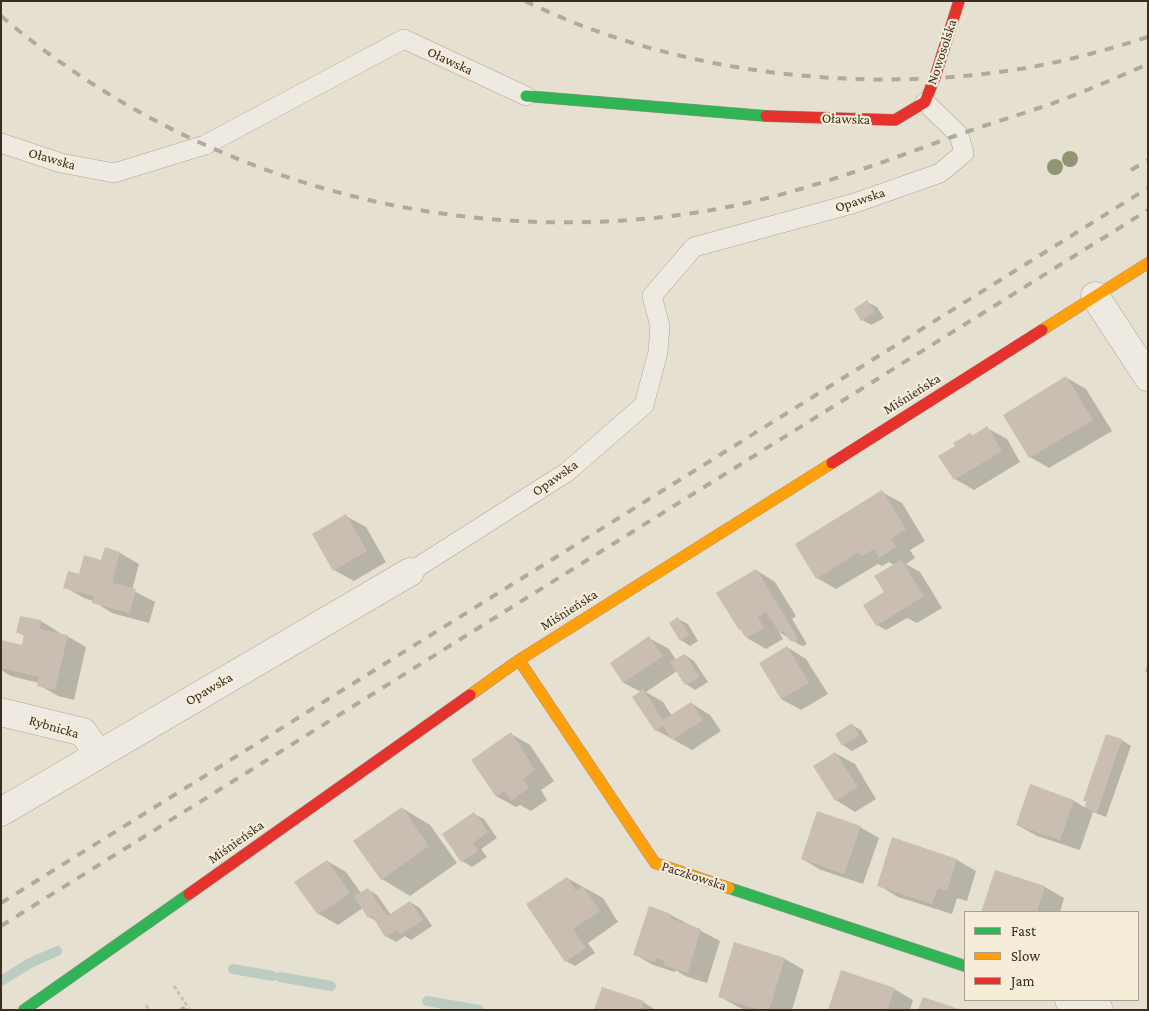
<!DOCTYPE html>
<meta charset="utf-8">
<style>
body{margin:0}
#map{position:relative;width:1149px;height:1011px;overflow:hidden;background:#e6e0d1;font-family:"Crimson Pro",serif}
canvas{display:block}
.frame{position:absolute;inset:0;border:2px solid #3b2d20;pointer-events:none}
.legend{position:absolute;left:964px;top:911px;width:175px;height:90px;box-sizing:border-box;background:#f6edd8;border:1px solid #aba08e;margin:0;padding:6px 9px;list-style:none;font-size:15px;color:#3b2d20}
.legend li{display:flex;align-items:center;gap:10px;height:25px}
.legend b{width:25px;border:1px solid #aba08e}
</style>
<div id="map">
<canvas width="1149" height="1011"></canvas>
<div class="frame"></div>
<ul class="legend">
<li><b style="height:6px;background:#30b455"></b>Fast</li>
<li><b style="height:6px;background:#ff9f0a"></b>Slow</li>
<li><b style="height:6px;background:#e5322d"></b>Jam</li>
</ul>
</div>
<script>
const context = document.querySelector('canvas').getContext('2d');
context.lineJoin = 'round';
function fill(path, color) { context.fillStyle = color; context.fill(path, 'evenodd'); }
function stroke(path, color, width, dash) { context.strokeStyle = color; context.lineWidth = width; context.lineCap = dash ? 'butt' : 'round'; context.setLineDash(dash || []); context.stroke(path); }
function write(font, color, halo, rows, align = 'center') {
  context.font = font + ' "Crimson Pro",serif'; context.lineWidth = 4.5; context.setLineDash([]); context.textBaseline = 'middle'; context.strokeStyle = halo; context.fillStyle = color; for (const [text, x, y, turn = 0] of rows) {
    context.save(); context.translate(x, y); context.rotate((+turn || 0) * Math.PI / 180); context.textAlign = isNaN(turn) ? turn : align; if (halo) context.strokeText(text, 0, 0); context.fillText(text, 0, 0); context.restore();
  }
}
fill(new Path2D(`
 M867,302L877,307L884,318L871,325L862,320Z
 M1067,378L1086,389L1112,431L1049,468L1030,457Z
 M987,428L1007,439L1020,462L974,490L955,479L957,447L970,434L974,436Z
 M882,492L902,503L925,541L910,550L915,558L906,564L920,572L942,608L917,623L907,618L886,630L877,625L894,565L889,562L882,566L878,564L836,589L817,578Z
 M346,516L366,527L386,562L354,581L334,570Z
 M106,549L120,553L139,564L132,590L155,602L149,623L112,613L93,601L84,598L65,587L102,561Z
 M756,570L775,582L796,616L792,619L807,644L803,646L800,645L779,632L783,639L766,649L747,638Z
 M678,619L688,624L698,641L690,646L681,640Z
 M41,621L60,633V634L67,636L86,647L74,700L58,696L39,685V683L11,676L1,670V641L22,646L25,636L18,632Z
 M649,638L669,649L676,660L685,655L694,661L708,682L695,690L686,684L677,671L646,692L663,702L672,716L691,703L710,715L721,731L692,750L656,730L633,698L641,692L624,683L611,664Z
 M787,647L806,659L828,694L801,710L781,699Z
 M1148,663V673L1145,672Z
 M852,725L861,730L868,742L852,751L843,745Z
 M511,734L530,745L554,781L541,790L547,800L531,811L520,805L516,807L496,796Z
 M1122,740L1131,746L1106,817L1093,812L1080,850L1037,836L1017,825L1031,786L1074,801L1086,808Z
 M835,753L855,764L876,799L855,812L836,800Z
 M402,808L430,825L457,863L410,896L382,879Z
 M474,814L484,819L497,838L481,849L487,857L472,867L462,861L444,834Z
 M860,827L879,838L863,884L821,870L802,859Z
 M893,839L957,860L976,871L967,901L957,898L952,914L898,897L878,885Z
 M327,861L346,872L361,893L368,889L377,895L391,915L410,902L420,908L432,926L411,940L405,936L396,942L386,936L376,921L369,917L363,908L338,925L319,914Z
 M996,871L1045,887L1064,898L1060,912H982Z
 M567,878L603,898L618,922L588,943L595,953L575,966L566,961Z
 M649,908L671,915L720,941L707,983L685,976L676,970L675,972L653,965L634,954Z
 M735,944L785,959L804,970L792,1010H746L738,1007L719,996Z
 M894,989L913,1000L910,1010H829Z
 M643,1002L656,1010H595Z
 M183,1006L189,1010H177Z`), '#0003');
stroke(new Path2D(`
 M233,969L273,976
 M280,977L331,986
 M1,981L30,963L57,951
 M427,1001L479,1010`), '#bbccc2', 10);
fill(new Path2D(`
 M867,300L875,312L861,321L854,309Z
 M1066,376L1093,420L1029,458L1003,415Z
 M987,426L1002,451L954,480L938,456L955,446L953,443L970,433L972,436Z
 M882,490L906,529L891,539L896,547L879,558L874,549L862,556L859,552L816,579L795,544Z
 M346,514L367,551L333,571L312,534Z
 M105,547L120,552L112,583L136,589L130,613L92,603L93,596L63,588L68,571L79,574L84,555L101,560Z
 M901,560L924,596L876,626L863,605L884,592L874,576Z
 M756,569L798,638L793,642L789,640L783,631L780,633L766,612L758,617L764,628L746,638L740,629L739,630L716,593Z
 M20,616L41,620L39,629L68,635L55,690L37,686L39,677L1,668V640L22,645L24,634L16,633Z
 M678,617L689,635L680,641L669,623Z
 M649,636L663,656L623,683L610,663Z
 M787,646L809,683L781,699L759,663Z
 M685,654L699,677L685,685L670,662Z
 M643,689L663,720L691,702L703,720L672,740L663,726L655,731L632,697Z
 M852,723L859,736L842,746L835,734Z
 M511,732L535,770L523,779L529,788L511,801L504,791L496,797L471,760Z
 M1106,734L1122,739L1097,813L1085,808L1086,801H1083Z
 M835,752L858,787L835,801L813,766Z
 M1030,784L1074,800L1060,840L1016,825Z
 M402,807L429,846L381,880L353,841Z
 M817,811L861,826L844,874L801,859Z
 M474,812L488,832L473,843L478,851L461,862L442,834Z
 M892,837L957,859L947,891L938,888L932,904L877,886Z
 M327,860L350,893L318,915L294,882Z
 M995,870L1045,886L1037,912H981Z
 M567,877L576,891L583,886L600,911L573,929L586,948L565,962L526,904Z
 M368,888L387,916L410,901L423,920L400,935L397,930L385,937L372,916L368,918L354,896Z
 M649,906L671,914L670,918L701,929L688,973L664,965L665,961L657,958L655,962L633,955Z
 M734,942L785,958L769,1010H761L718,997Z
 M841,970L895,988L887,1010H828Z
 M602,987L644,1001L641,1010H594Z
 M923,997L959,1009V1010H918Z`), '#cabeb2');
const lane = new Path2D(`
 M1,143L61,163L114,173L205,145L404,39L526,96
 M410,572L567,472L644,405L658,352L660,326L652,296L694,247L855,203L940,173L964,153L959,135L925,102`);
const street = new Path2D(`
 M1095,296L1148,377
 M1,712L83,732L98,754
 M1,812L410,572
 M1069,1000L1099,1010`);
const fast = new Path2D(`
 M526,96L766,116
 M729,888L965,966
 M24,1010L189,894`);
const slow = new Path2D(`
 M1042,330L1148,263
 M519,660L655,863L729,888
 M470,695L519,660L832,463`);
const jam = new Path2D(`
 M766,116L895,120L925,102L935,77L959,1
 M832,463L1042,330
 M189,894L470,695`);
stroke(lane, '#aca599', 20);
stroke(street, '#aca599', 29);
stroke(fast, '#9b948a', 12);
stroke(slow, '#9b948a', 12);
stroke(jam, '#9b948a', 12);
stroke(new Path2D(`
 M174,986L190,1010
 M146,1005L149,1010`), '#c7c1b9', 3, [4, 2.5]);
stroke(lane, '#eeeae2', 19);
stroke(street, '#eeeae2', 28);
stroke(fast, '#30b455', 11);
stroke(slow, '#ff9f0a', 11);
stroke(jam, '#e5322d', 11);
stroke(new Path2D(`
 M525,1C678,76 876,97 1042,65C1078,58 1113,48 1148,37
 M1,16C195,181 455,252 706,211C791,197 872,166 952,137C985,125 1019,115 1051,104C1084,92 1116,78 1148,64
 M1131,170L1148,160
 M1,903L1148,188
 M1,926L1148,210`), '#aeaaa2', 4, [9, 9]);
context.fillStyle = '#919574';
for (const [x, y] of [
 [1070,159],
 [1055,167]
]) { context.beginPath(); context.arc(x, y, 8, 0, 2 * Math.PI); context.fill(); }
write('14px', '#3b2d20', '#f6edd8', [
 ["Nowosolska",942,52,-72],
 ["Oławska",450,61,25],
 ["Oławska",846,119,2],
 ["Oławska",52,159,16],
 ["Opawska",860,200,-18],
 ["Miśnieńska",912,394,-32],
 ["Opawska",555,478,-35],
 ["Miśnieńska",569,610,-32],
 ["Opawska",209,689,-30],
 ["Rybnicka",54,727,16],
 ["Miśnieńska",236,842,-35],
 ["Paczkowska",694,876,18]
]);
</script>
